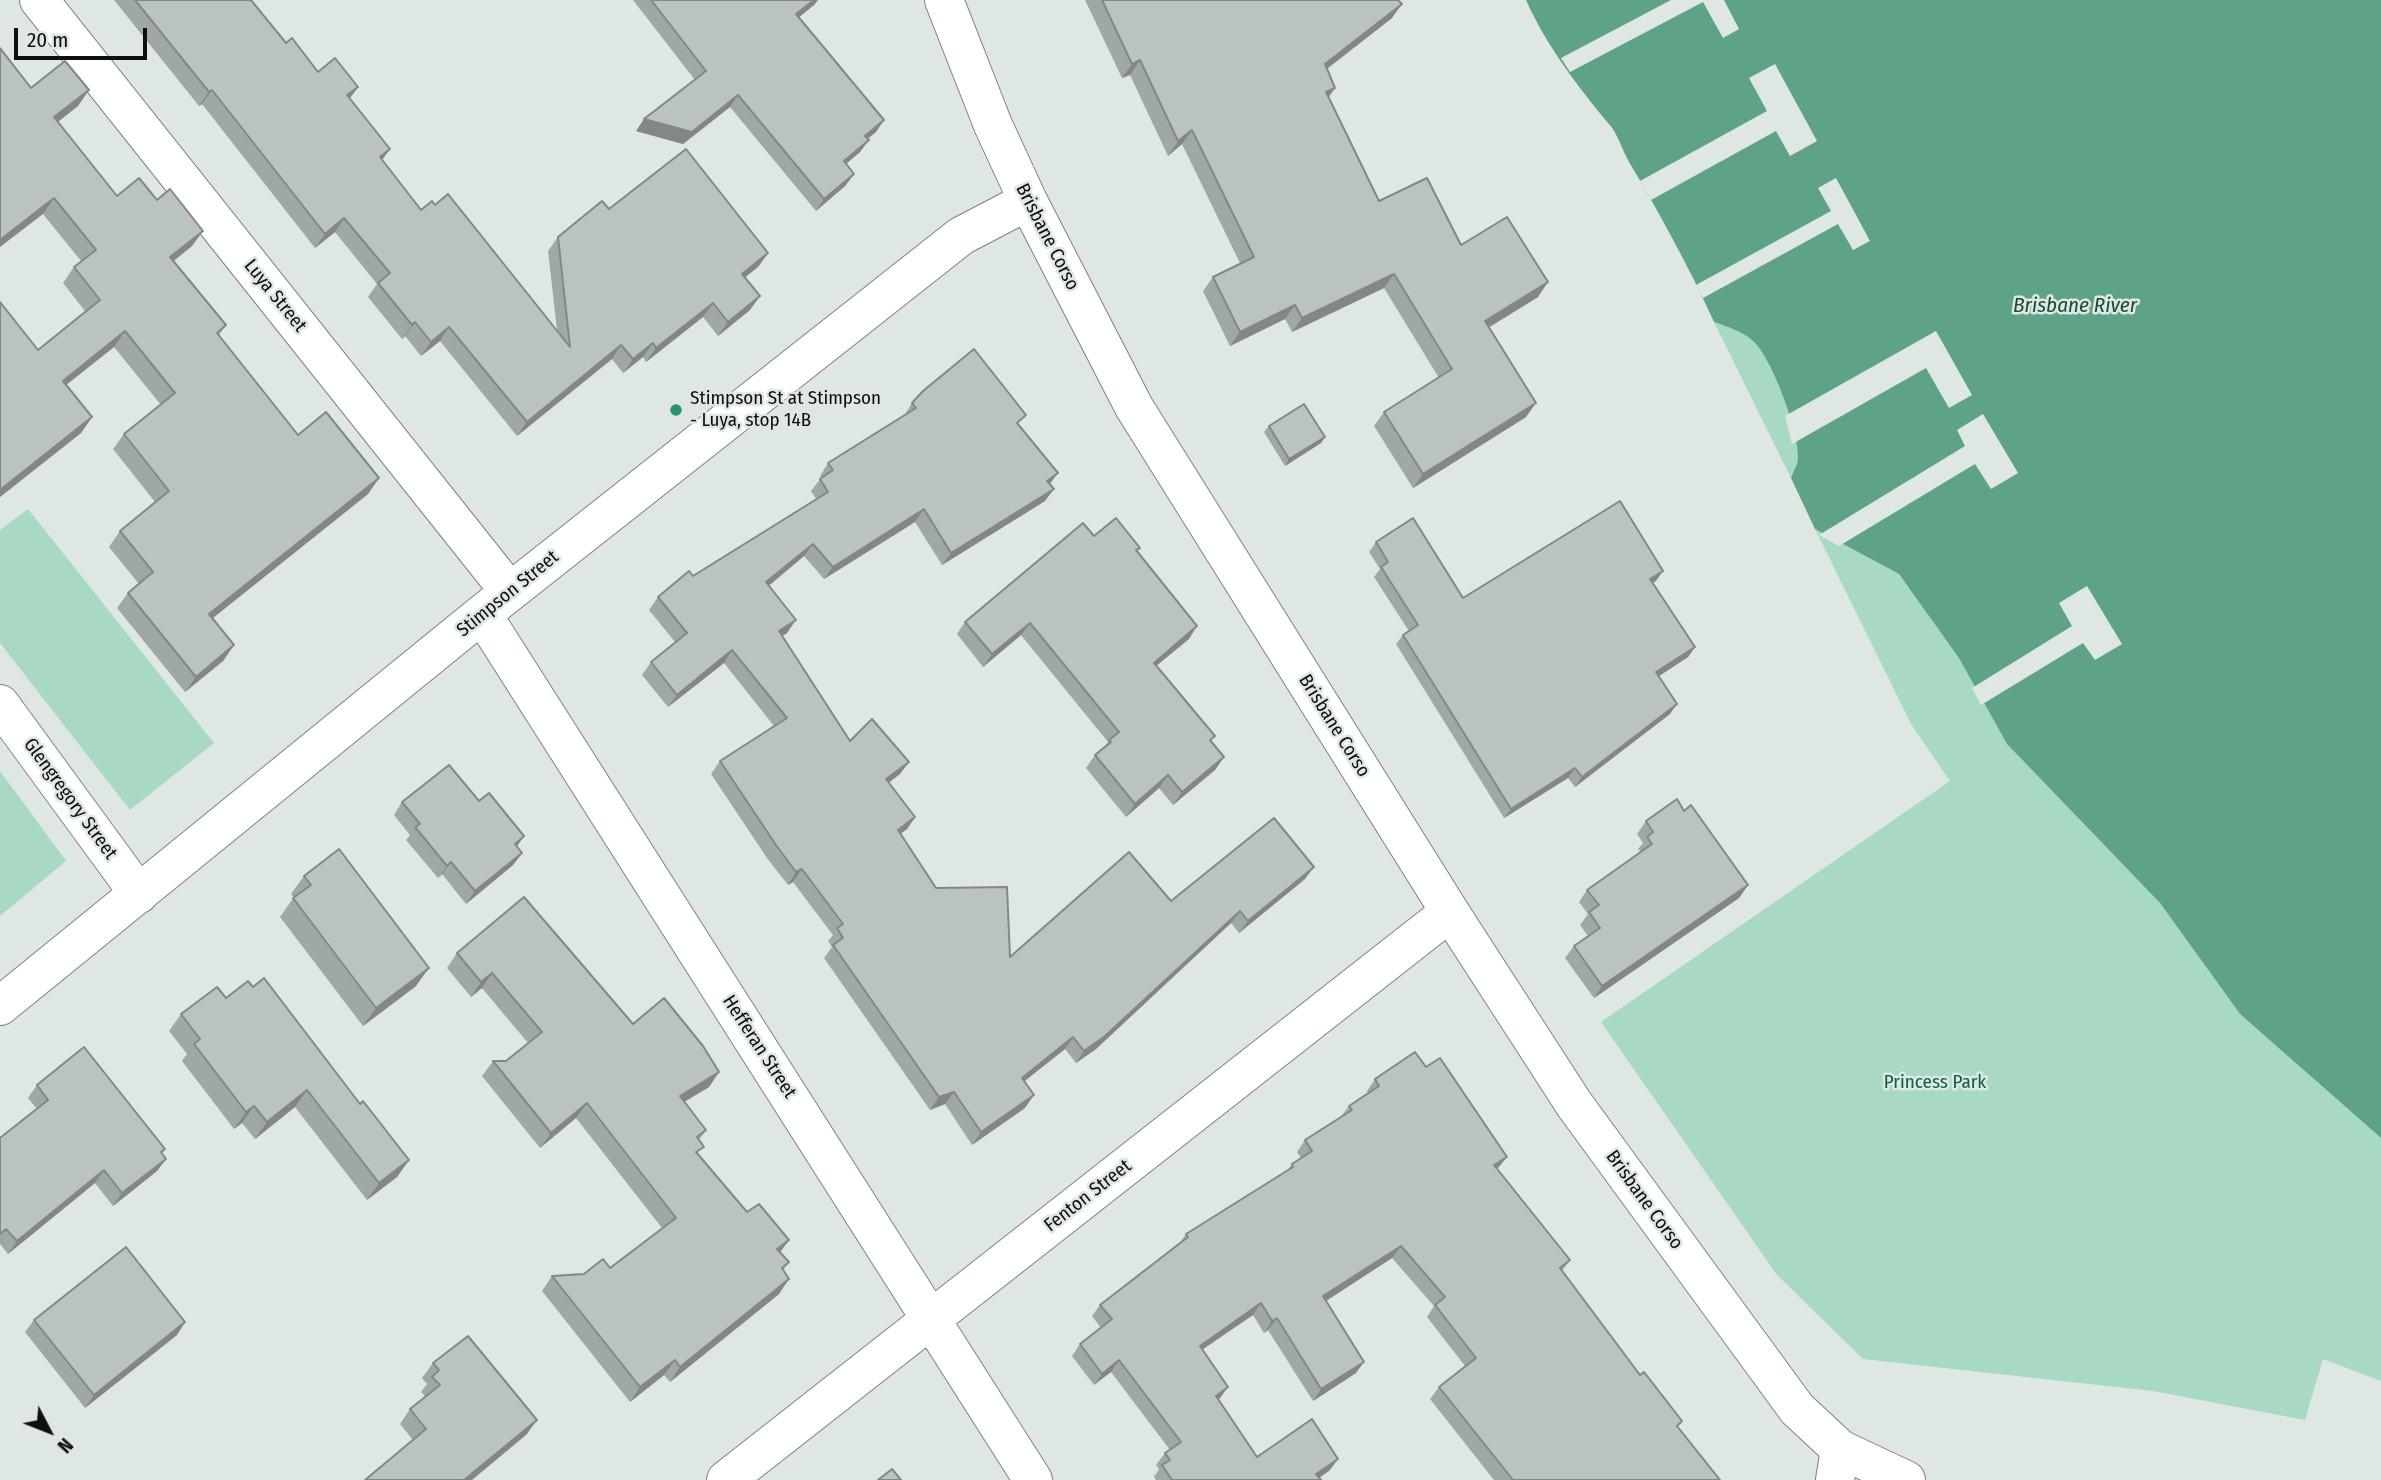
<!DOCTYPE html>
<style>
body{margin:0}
#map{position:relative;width:2381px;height:1480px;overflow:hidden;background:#dfe7e3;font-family:"Fira Sans Condensed",sans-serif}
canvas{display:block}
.north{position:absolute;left:14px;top:1396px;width:70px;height:70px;-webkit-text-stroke:5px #dfe7e3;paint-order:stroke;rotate:132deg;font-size:19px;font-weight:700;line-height:28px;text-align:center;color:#0d100f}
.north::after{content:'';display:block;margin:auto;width:24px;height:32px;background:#0d100f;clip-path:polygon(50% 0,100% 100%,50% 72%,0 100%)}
.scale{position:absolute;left:14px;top:28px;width:133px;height:32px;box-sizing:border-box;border:4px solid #0d100f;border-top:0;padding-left:9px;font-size:21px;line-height:24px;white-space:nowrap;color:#0d100f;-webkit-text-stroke:5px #dfe7e3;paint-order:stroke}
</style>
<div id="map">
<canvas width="2381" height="1480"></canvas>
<div class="north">N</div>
<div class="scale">20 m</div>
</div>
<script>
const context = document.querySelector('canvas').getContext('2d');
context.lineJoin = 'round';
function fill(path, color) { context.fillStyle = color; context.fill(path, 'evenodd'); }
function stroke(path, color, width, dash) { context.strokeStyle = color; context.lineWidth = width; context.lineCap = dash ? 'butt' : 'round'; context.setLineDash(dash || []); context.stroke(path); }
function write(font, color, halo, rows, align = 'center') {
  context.font = font + ' "Fira Sans Condensed",sans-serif'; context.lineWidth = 5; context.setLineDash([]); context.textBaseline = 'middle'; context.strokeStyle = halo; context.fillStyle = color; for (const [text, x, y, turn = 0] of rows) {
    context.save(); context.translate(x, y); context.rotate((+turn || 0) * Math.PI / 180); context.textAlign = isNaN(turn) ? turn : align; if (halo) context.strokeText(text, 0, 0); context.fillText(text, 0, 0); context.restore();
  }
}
fill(new Path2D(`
 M1714,322C1728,327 1742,331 1753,341C1772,358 1799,432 1798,458C1798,464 1793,472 1791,478Z
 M28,509L214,743L130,810L0,643V530Z
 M1815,529L1899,574L1960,658L2007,744L2160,903L2240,1014L2381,1138V1381L2323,1359L2305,1420L2153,1391L1863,1359L1777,1275L1601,1022L1950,781L1911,724Z
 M0,771L66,861L0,916Z`), '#a8d9c3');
fill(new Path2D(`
 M1526,0H2381V1138L2240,1014L2160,903L2007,744L1959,658L1899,574L1815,529L1791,478C1793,472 1798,464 1798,458C1799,432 1772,358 1753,341C1742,331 1728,327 1714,322C1689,267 1660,214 1629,162C1622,150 1618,134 1609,124C1578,87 1546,45 1526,0Z`), '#5ea386');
fill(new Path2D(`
 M1671,0H1724L1739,29L1723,38L1703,2L1570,72L1561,58Z
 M1775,64L1817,141L1790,156L1776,131L1651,200L1640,181L1767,111L1749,78Z
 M1836,178L1870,241L1853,250L1838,224L1703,298L1696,285L1831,211L1818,188Z
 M1936,331L1972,395L1949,408L1926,368L1792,444L1785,416Z
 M1983,414L2018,473L1991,489L1975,464L1839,546L1819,535L1965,446L1957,430Z
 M2087,586L2122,644L2095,660L2083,643L1981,705L1972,688L2072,626L2059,603Z`), '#dfe7e3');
const minor = new Path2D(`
 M39,0L510,592
 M482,614L1033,1480
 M0,704L139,894
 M0,1006L482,614L961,236L1028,201
 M726,1480L1450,912
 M1835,1480L1840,1449`);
const tertiary = new Path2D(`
 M944,0L993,125L1028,201L1134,407L1450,912L1574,1104L1797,1409L1840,1449L1906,1480`);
stroke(minor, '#7c8480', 40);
stroke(tertiary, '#7c8480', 40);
stroke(minor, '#fff', 38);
stroke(tertiary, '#fff', 38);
fill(new Path2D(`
 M114,0H251L286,43L318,72L358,87L350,98L382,160L421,210L557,330L548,251L558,237L609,209L768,253L758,267L745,277L750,310L718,336L703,317L646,362L643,357L623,373L612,359L517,436L440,341L421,356L405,336L402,339L368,297L377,284L335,232L315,248L202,104L199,106Z
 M633,0H818L814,5L799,17L876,132L867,139L860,152L846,164L854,174L845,186L816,211L730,107L683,144L636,131L695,80Z
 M1085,0H1398L1392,18L1327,69L1335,88L1329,97L1379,201L1461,245L1538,297L1489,327L1526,417L1413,488L1374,426L1384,412L1439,378L1384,288L1292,332L1285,319L1230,346L1203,291L1213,277L1240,263L1182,144L1168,156L1130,75L1122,78Z
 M31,88L78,106L58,122L117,196L192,246L174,261L226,325L219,335L298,435L379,478L368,494L212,618L234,645L223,661L185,692L117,608L128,593L139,584L109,547L120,531L155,502L113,449L124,434L161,405L114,347L66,385L92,417L81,433L0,497V302L38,350L85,311L63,283L74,267L81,261L43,214Z
 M912,403L1019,425L1050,484L1045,501L942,565L915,522L824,579L804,556L769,586L787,633L782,636L850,741L900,774L889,783L915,817L907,829L900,834L936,888L1010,957L1171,901L1305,879L1239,933L1231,923L1096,1049L1076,1063L1065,1049L1025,1081V1108L972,1145L945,1104L930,1110L824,958L832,947L828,941L833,935L793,882L788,885L767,858L711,774L720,761L774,726L724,663L668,707L642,675L651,662L675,642L649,610L658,597L816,499L811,491L821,478L820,476L828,463L904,416Z
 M1269,426L1325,437L1321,443L1285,466L1264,432Z
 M1094,536L1137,551L1189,639L1156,666L1211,742L1224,757L1215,770L1173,805L1159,788L1126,817L1086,768L1095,755L1103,748L1108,742L1021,635L983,667L957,634L965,622Z
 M1376,542L1463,598L1656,581L1653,583L1695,647L1688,657L1659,676L1670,714L1575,787L1568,778L1504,818L1396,644L1403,635L1409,631L1374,577L1380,569L1369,552Z
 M479,801L524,836L517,846L522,853L513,865L466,904L442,874L438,878L406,840L410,835L394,815L402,802Z
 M1684,811L1748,885L1739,898L1594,998L1565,958L1574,946L1588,936L1580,925L1588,914L1579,902L1587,890L1641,852L1638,849L1643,843L1637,834L1646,821Z
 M304,876L416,986L363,1026L280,917L294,897L291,894Z
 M457,953L633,1024L719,1072L709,1087L684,1102L706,1130L699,1140L698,1154L747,1212L789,1240L780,1252L789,1262L783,1270L779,1294L670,1382L664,1375L630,1402L542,1291L552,1276L584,1274L610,1268L662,1228L576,1118L540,1148L482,1076L493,1061H506L528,1043L482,988L471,997L447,968Z
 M253,987L360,1104L409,1160L397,1177L367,1200L295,1107L255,1139L242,1123L234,1129L182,1061L187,1054L169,1031L181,1014Z
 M1375,1079L1498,1168L1497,1169L1570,1260L1562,1271L1678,1427L1720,1480H1494L1430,1399L1439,1387L1465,1366L1427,1317L1434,1306L1392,1258L1326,1301L1356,1373L1313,1401L1268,1330L1264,1333L1253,1315L1202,1350L1220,1398L1218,1400L1257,1457L1330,1470L1319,1478L1321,1480H1156L1154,1477L1159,1469L1156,1465L1165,1453L1170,1450L1111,1372L1094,1385L1072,1356L1080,1344L1101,1328L1092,1316L1100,1305L1179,1244L1186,1234L1287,1171L1292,1164L1301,1158L1297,1152L1305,1140L1341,1117L1349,1106L1368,1093L1367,1091Z
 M37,1085L165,1149L162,1153L166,1159L157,1171L113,1206L95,1183L8,1254L0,1244V1138L37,1109L28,1098Z
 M34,1320L185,1322L177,1335L85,1408L25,1332Z
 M433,1363L537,1420L526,1435L413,1440L400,1424L410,1409L426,1397L421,1392L427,1384L422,1378Z`), '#a0a8a4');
fill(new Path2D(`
 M814,0H818L814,5L788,26L796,14Z
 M1402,4L1392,18L1315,78L1325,64Z
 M1140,60L1130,75L1122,78L1132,64Z
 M358,87L348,101L347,95Z
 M1335,88L1325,102L1326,92Z
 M89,90L78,106L43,133L54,117Z
 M212,90L202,104L199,106L209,92Z
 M738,95L730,107L683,144L636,131L644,119Z
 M884,120L876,132L856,148L865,136Z
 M1192,130L1182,144L1168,156L1178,141Z
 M869,140L860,152L835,173L844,161Z
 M390,149L380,163V157Z
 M854,174L845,186L816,211L824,199Z
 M54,198L43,214L0,247V240Z
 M344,218L335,232L315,248L325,234Z
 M203,231L192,246L159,272L170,257Z
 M768,253L758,267L732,288L742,274Z
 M1394,274L1384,288L1292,332L1302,318Z
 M1548,282L1538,297L1475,336L1485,321Z
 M760,296L750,310L718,336L728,322Z
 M713,303L703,317L646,362L656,348Z
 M1295,305L1285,319L1230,346L1240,332Z
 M415,322L405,336L402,339L412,325Z
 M449,327L440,341L421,356L431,342Z
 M125,331L114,347L52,396L63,381Z
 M653,343L643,357L623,373L633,359Z
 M621,345L612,359L517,436L527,422Z
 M1536,403L1526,417L1413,488L1423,474Z
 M92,417L81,433L0,497V490Z
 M1325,437L1321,443L1285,466L1289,459Z
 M1058,473L1049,485L1047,481Z
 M379,478L368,494L198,630L209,614Z
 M1054,489L1045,501L942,565L951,553Z
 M924,509L915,522L824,579L833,567Z
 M813,544L804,556L757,595L766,582Z
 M1663,571L1656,581L1643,589L1650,579Z
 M796,620L787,633L770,644L779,631Z
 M1030,623L1021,635L983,667L992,654Z
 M1197,626L1189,639L1145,675L1154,663Z
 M234,645L223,661L185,692L196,677Z
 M1695,647L1688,657L1650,682L1656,672Z
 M732,650L724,663L668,707L677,695Z
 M1677,704L1670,714L1575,787L1582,777Z
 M1224,757L1215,770L1173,805L1182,792Z
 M909,762L900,774L877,791L886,779Z
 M1575,768L1568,778L1504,818L1511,809Z
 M1168,775L1159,788L1126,817L1135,804Z
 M915,817L907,829L889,843L898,830Z
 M524,836L515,849V844Z
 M522,853L513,865L466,904L475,891Z
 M451,862L442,874L438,878L447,866Z
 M1314,867L1305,879L1239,933L1248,921Z
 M802,869L793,882L788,885L796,872Z
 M1748,885L1739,898L1594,998L1602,986Z
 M1240,911L1231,923L1096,1049L1076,1063L1084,1051Z
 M429,968L416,986L363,1026L376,1008Z
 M492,973L482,988L471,997L481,982Z
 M1073,1037L1065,1049L1013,1090L1022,1078Z
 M719,1072L709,1087L669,1111L680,1096Z
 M307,1090L295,1107L255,1139L267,1122Z
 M954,1092L945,1104L930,1110L939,1097Z
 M1034,1095L1025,1108L972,1145L981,1132Z
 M587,1103L576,1118L540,1148L551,1133Z
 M254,1106L242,1123L234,1129L246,1112Z
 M1507,1157L1498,1168L1486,1177L1494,1165Z
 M166,1159L157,1171L113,1206L122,1193Z
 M409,1160L397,1177L367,1200L379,1183Z
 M104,1170L95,1183L8,1254L17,1241Z
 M789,1240L778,1255L777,1249Z
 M1401,1246L1392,1258L1315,1308L1323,1296Z
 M789,1279L779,1294L670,1382L680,1367Z
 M1261,1303L1253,1315L1191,1357L1200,1346Z
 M1277,1318L1268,1330L1264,1333L1272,1321Z
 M185,1322L177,1335L85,1408L94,1395Z
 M675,1360L664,1375L630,1402L640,1387Z
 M1119,1360L1111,1372L1094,1385L1102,1374Z
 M1364,1362L1356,1373L1313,1401L1321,1389Z
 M1228,1387L1220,1398L1207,1408L1216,1396Z
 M537,1420L526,1435L472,1480H464Z
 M1338,1459L1330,1470L1316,1480V1474Z`), '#828886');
const building = new Path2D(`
 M135,0H251L286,43L292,38L318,72L335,58L358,87L347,95L390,149L380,157L421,210L432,201L435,205L448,194L570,347L558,237L602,201L609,209L686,149L768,253L742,274L760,296L728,322L713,303L656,348L653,343L633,359L621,345L527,422L449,327L431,342L415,322L412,325L378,283L390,273L344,218L325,234L212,90L209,92Z
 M651,0H814L796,14L884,120L865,136L869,140L844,161L854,174L824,199L738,95L692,132L644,119L706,71Z
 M1102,0H1398L1402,4L1325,64L1335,88L1326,92L1379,201L1427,178L1461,245L1507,217L1548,282L1485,321L1536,403L1423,474L1384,412L1452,369L1394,274L1302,318L1295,305L1240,332L1213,277L1254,257L1192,130L1178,141L1140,60L1132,64Z
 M0,48L31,88L65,61L89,90L54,117L117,196L139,178L157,200L170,189L203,231L170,257L226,325L217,333L298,435L326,412L379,478L209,614L234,645L196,677L128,593L153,572L120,531L169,491L124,434L175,393L125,331L63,381L92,417L0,490V302L38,350L100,300L74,267L96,250L54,198L0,240Z
 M974,349L1026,415L1017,423L1058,473L1047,481L1054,489L951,553L924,509L833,567L813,544L766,582L796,620L779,631L850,741L872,719L909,762L886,779L915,817L898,830L936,888L1007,887L1010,957L1129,852L1171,901L1274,818L1314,867L1248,921L1240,911L1105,1036L1084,1051L1073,1037L1022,1078L1034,1095L981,1132L954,1092L939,1097L833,945L843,938L837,928L843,924L802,869L796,872L776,845L720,761L787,718L732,650L677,695L651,662L687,633L658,597L689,571L693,576L828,492L820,479L833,470L828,463L916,408L912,403L923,391Z
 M1304,404L1325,437L1289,459L1269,426Z
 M1620,501L1663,571L1650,579L1695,647L1656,672L1677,704L1582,777L1575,768L1511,809L1403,635L1418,625L1381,567L1388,562L1376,542L1413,518L1463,598Z
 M1116,518L1140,548L1136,550L1197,626L1154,663L1215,736L1210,740L1224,757L1182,792L1168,775L1135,804L1095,755L1111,742L1109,740L1119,732L1030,623L992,654L965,622L1083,523L1094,536Z
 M449,765L479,801L489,793L524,836L515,844L522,853L475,891L451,862L447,866L415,827L420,824L402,802Z
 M1677,799L1684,811L1691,805L1748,885L1602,986L1574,946L1600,928L1589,912L1599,905L1587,890L1652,844L1647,837L1653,832L1646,821Z
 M339,849L429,968L376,1008L293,898L311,885L304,876Z
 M524,897L633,1024L664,998L703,1046L719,1072L680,1096L706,1130L697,1137L704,1147L696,1152L747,1212L759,1204L789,1240L777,1249L789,1262L782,1268L789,1279L680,1367L675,1360L640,1387L552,1276L584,1274L603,1259L610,1268L676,1218L587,1103L551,1133L493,1061H506L542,1032L492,973L481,982L457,953Z
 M264,978L360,1104L363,1101L409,1160L379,1183L307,1090L267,1122L254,1106L246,1112L194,1044L200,1039L181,1014L217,987L226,998L248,981L253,987Z
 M84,1047L165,1149L161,1152L166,1159L122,1193L104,1170L17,1241L6,1229L0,1234V1138L48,1100L37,1085Z
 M1415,1052L1426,1067L1440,1058L1507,1157L1494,1165L1570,1260L1560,1268L1640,1375L1644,1372L1682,1421L1677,1426L1720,1480H1513L1439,1387L1476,1358L1435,1305L1445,1297L1401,1246L1323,1296L1364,1362L1321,1389L1277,1318L1272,1321L1261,1303L1200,1346L1228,1387L1216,1396L1257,1457L1312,1419L1338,1459L1316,1474L1321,1480H1172L1162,1465L1170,1460L1165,1453L1181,1442L1119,1360L1102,1374L1080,1344L1112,1319L1100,1305L1188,1237L1186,1234L1293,1167L1292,1164L1312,1151L1305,1140L1352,1110L1349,1106L1379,1086L1375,1079Z
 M126,1247L185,1322L94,1395L34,1320Z
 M468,1336L537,1420L464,1480H365L426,1429L410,1409L440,1385L432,1377L439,1370L433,1363Z
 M892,1469L901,1480H878Z`);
fill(building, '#bac3bf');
stroke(building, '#828886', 2);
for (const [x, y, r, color] of [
 [676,410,7,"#2b916d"]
]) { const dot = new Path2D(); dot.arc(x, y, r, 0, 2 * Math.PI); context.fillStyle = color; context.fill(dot); stroke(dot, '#dfe7e3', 2.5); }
write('19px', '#0d100f', '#dfe7e3', [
 ["Brisbane Corso",1047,237,63],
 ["Luya Street",275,296,51],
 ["Stimpson Street",508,594,-39],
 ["Brisbane Corso",1334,726,58],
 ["Glengregory Street",70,799,54],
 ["Hefferan Street",759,1047,57],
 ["Fenton Street",1088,1196,-38],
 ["Brisbane Corso",1644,1200,54]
]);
write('19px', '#0d100f', '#dfe7e3', [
 ["Stimpson St at Stimpson",690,399],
 ["- Luya, stop 14B",690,421]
], 'left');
write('19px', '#066246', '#dfe7e3', [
 ["Princess Park",1935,1083]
]);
write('italic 21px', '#144c38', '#dfe7e3', [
 ["Brisbane River",2075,306]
]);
</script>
